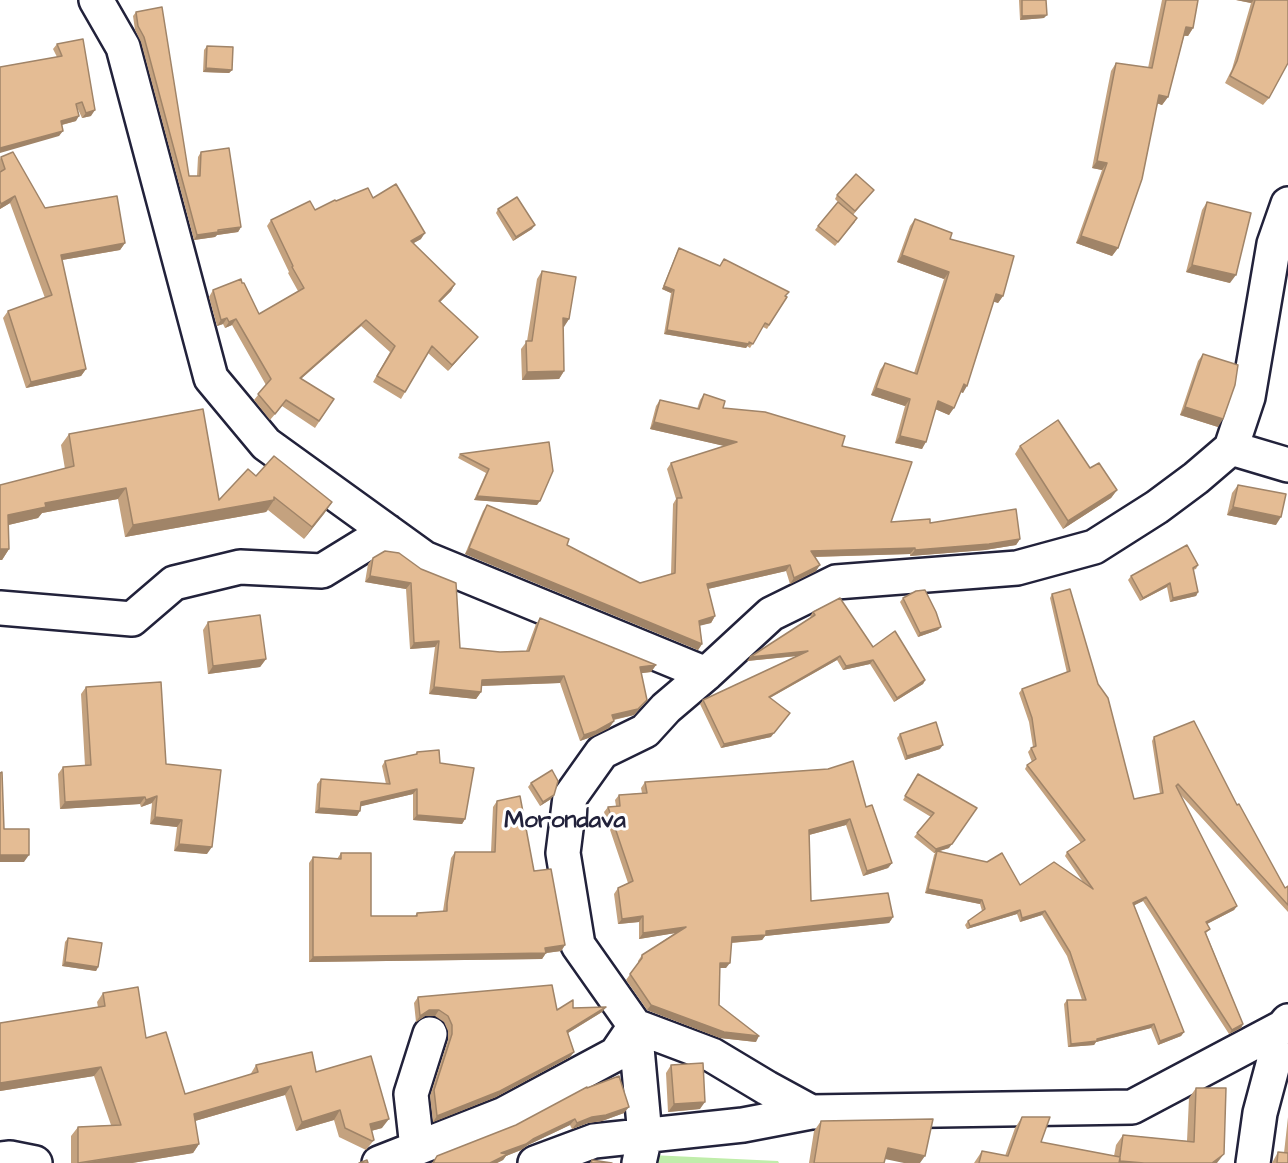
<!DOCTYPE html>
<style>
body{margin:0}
canvas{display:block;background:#fff}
</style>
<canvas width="1288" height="1163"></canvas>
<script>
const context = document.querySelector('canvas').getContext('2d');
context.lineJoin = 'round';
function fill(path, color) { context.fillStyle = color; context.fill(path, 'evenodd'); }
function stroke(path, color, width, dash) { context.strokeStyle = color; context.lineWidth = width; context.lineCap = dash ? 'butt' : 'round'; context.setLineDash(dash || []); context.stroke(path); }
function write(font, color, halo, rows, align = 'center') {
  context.font = font + ' "Architects Daughter",sans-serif'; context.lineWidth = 6; context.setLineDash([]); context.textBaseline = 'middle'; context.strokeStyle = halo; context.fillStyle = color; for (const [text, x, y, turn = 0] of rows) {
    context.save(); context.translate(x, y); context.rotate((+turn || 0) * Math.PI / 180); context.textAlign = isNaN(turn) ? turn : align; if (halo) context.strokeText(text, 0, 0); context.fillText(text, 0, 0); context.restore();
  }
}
fill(new Path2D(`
 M651,1155L778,1161L779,1163H649Z`), '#c0edab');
const minor = new Path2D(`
 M96,0L123,47L211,378L266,444L424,558L706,674
 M1231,448L1288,465
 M0,608L132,619L174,583L240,567L322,571L387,531
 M635,1026L712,1055L767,1088L811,1112
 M417,1148L411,1094L430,1034
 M0,1159L10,1158L35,1163
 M379,1163L504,1114L616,1054L635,1026
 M535,1163L594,1141L743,1125L811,1112L1132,1107L1283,1027L1288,1021
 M639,1163L645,1136L635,1026L578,945L563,853L570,797L602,752L645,731L666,708L706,674L771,614L836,582L1017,568L1094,547L1157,507L1196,478L1231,448L1248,397L1274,244L1288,204
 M1253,1163L1260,1113L1283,1027`);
stroke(minor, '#22223b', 38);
stroke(minor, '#fff', 33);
fill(new Path2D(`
 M1019,0H1046L1044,18L1020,20Z
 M1162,0H1198L1193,28L1188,36H1184L1168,97L1162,105L1157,103L1118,248L1112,256L1076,243L1102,170L1092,168L1111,71L1116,63L1148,68Z
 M1236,0H1288L1269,98L1263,105L1225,83L1232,69L1251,3Z
 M136,12L189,176H197L198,157L201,152L241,227L238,232L217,235L215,237L194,240L141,42L135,30L133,16Z
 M57,44L91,116L82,118L77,107L76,121L62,125L59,136L57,57L53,49Z
 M207,46L232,70L229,73L203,72L204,50Z
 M1,157L45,208L125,243L120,250L62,260L86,369L81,376L26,388L3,318L8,311L45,298L10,203L0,209V159Z
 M874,190L853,215L855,222L835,246L815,230L818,226L842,206L835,199L837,195Z
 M373,198L421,239L413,243L455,284L451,291L440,302L478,337L473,343L448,371L428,353L401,399L373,382L390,352L361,326L301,379L334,399L315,428L282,406L270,420L254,400L266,385L232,325L225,328L223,324L217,326L209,297L213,290L259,314L298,291L288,273L289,272L267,226L271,220L315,210L336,201Z
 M1207,202L1230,283L1186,272L1202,210Z
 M498,209L532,229L513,241L496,213Z
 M915,219L950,239L1003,296L998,303L994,301L963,393L961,392L949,415L935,409L922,449L895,443L905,406L871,395L880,370L885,363L914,373L944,279L897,262L910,226Z
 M679,248L720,266L724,259L787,297L767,329L763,327L750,348L747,346L746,348L664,334L671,293L662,289L677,252Z
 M542,271L569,319L563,327L564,371L559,379L522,380L521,349L527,341L537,279Z
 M1203,354L1218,427L1180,415L1198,361Z
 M704,394L723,408L842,446L891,522L930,523L1020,539L1016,545L985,550L910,556V554L815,557L816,571L790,584L786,571L708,589L715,616L711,623L700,625L702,644L698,650L465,554L483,511L487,505L640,583L671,574L673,504L676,499L667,469L671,463L725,446L650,429L656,406L660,400L697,409L700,400Z
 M69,434L219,500L256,476L332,502L304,539L268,510L266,512L125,537L118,499L42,513L38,518L8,525L9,549L2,560H0V485L65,469L61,445Z
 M549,442L537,505L474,500L486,473L458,458L460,454Z
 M1020,446L1090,468L1117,490L1111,498L1063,529L1015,454Z
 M1238,485L1276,525L1227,515L1232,493Z
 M385,551L460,648L500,652L526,651L536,624L540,618L656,665L651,672L641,673L647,700L634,715L614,720V721L609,728L591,737L580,741L560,683L481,686V692L476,699L429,694L435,647L410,649L406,589L365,582L368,564L373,558Z
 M1198,565L1196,569L1193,570L1198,592L1196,596L1170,602L1167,587L1140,601L1128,580L1131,576Z
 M1052,594L1134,799L1160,794L1152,741L1154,737L1237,805L1285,888L1288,886V912L1179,793L1237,906L1234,910L1207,924L1210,929L1206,933L1243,1024L1241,1028L1229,1034L1143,901L1134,905L1184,1032L1181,1036L1158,1045L1151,1028L1096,1042L1094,1045L1068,1047L1064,1004L1067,1000H1082L1067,956L1042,915L1020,922L1017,914L967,929L965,925L968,921L982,911L980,904L925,893L934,855L935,853H934L914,837L931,817L903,800L918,774L949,848L940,851L1020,885L1083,882L1065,856L1067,852L1081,843L1025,769L1027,765L1032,762L1028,752L1031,748L1033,747L1029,722L1019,693L1022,689L1067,673L1050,598Z
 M903,598L938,630L918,637L900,602Z
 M813,612L873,647L925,680L923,684L894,702L870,664L843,670L837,660L770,698L771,737L721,748L700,704L703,700L798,656L747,661L811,617L810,616Z
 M208,622L266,659L260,667L208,674L203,630Z
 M86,687L166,764L207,854L174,851L177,827L150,824L152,803L141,807L140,804L60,809L58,774L63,767L85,766L81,694Z
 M900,734L940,749L905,760L897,738Z
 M417,752L440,763L465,819L462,824L413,820V794L361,806L357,816L315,813L317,784L321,779L386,784L382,766L385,761L415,755Z
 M645,782L866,807L892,863L888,868L863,876L846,825L809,835L811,901L893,917L889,923L765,936L762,940L732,943L726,968H720L719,1005L756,1042L720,1038L647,1010L626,980L638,963V961L642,955L675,933L639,939V922L618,924L614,894L618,888L628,883L604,812L608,807L616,806L615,800L619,795L642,793L641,788Z
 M531,783L551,799L540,806L528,787Z
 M497,801L534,871L565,945L561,951L546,953L542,959L309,962V863L313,857L337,859L341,853L371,916H415L417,913L443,911L451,858L455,852H491L493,807Z
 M68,938L98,967L96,971L62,966L65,942Z
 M103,993L146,1038L185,1094L250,1075L256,1065L316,1072L382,1128L371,1131L374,1140L366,1150L339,1137L334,1120L296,1131L285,1095L195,1121L199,1144L193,1153L132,1163H71V1136L78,1127L111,1125L94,1076L0,1091V1023L98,1007L97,1002Z
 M418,997L557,1010L573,1008L606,1007L602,1012L568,1033L574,1052L570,1057L496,1097L433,1122L430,1096L448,1040V1031L444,1022L435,1016H425L416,1022L414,1003Z
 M671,1065L700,1109L668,1112L666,1073Z
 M587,1088L624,1113L602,1121L588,1123L572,1129L570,1125L528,1145L521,1150L506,1156L503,1160L497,1163H432L437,1156L516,1125Z
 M1196,1088L1217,1163H974L982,1151L1005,1156L1015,1128L1022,1117L1041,1142L1114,1156L1116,1145L1123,1135L1187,1141L1189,1098Z
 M1288,1117V1163H1272L1278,1152L1284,1153Z
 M821,1121L885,1159L884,1163H809L814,1131Z`), '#c4a27f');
fill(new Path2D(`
 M1236,0H1254L1251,3Z
 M1047,15L1044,18L1020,20L1022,16Z
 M1186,27L1193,28L1188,36L1181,35Z
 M206,68L232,70L229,73L203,72Z
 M1159,95L1168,97L1162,105L1153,102Z
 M95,110L91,116L82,118L86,113Z
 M79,116L76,121L57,126L61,121Z
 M63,131L59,136L0,153V148Z
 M1097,161L1107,163L1102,170L1092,168Z
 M15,196L10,203L0,209V206L1,204Z
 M535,225L532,229L513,241L516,237Z
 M241,227L238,232L217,235L215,237L194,240L197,235Z
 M425,233L421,239L407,247L411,241Z
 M1081,236L1118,248L1112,256L1076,243Z
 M125,243L120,250L56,261L61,255Z
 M902,255L949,272L944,279L897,262Z
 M1192,265L1236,275L1230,283L1186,272Z
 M455,284L451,291L434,308L439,301Z
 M664,286L674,290L671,293L662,289Z
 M996,294L1003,296L998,303L991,301Z
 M227,318L223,324L217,326L221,320Z
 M563,318L569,319L564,327L558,326Z
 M236,319L232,325L225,328L229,322Z
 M366,320L361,326L295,384L300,378Z
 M667,330L749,344L746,348L664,334Z
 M478,337L473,343L448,371L452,365Z
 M86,369L81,376L26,388L31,382Z
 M564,371L559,379L522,380L527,372Z
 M964,384L967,386L963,393L959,391Z
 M876,388L910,399L905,406L871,395Z
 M938,401L954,408L949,415L933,408Z
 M1185,407L1223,419L1218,427L1180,415Z
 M654,422L737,442L733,448L650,429Z
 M900,436L926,442L922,449L895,443Z
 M126,488L118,499L42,513L38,518L0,527L8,515L45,503Z
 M1117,490L1111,498L1063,529L1068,521Z
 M477,496L540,501L537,505L474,500Z
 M274,500L266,512L125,537L133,525Z
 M332,502L324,514L304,539L312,527Z
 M1233,507L1281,517L1276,525L1227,515Z
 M1020,539L1016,545L985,550L910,556L915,550Z
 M469,548L702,644L698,650L465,554Z
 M915,548L910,554L807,557L811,551Z
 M0,549H9L2,560H0Z
 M790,565L786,571L703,590L707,584Z
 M820,565L816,571L790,584L794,578Z
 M370,576L411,583L406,589L365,582Z
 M1170,583L1167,587L1140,601L1143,598Z
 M1198,592L1196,596L1170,602L1173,598Z
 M715,616L711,623L695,627L699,621Z
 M941,627L938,630L918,637L920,633Z
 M439,641L435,647L410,649L414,643Z
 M808,651L805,655L747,661L750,657Z
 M840,656L837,660L766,700L769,697Z
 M266,659L260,667L208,674L213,666Z
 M873,660L870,664L843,670L846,666Z
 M656,665L651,672L635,674L640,667Z
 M564,676L560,683L478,686L482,680Z
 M925,680L923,684L894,702L897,698Z
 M434,687L481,692L476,699L429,694Z
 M647,700L634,715L607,721L612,715Z
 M790,713L771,737L721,748L724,744Z
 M614,721L609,728L591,737L580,741L584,735Z
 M943,745L940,749L905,760L907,756Z
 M417,789L413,794L358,807L361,802Z
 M554,795L551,799L540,806L543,802Z
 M157,796L152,803L141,807L146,800Z
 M145,797L140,804L60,809L65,802Z
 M319,808L360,811L357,816L315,813Z
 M417,815L465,819L462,824L413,820Z
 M155,817L182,820L177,827L150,824Z
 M850,819L846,825L805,836L809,830Z
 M179,844L212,847L207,854L174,851Z
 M952,844L949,848L936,852L937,851L934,853L936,849Z
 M0,855H29L24,862H0Z
 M892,863L888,868L863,876L867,871Z
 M928,889L982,900L980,904L925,893Z
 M1146,897L1143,901L1131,907L1133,903Z
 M1237,906L1234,910L1203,926L1206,922Z
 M1020,910L1017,914L967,929L970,926Z
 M1045,911L1042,915L1020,922L1022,918Z
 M643,916L639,922L618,924L622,919Z
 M893,917L889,923L765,936L762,940L728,943L732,937L766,931Z
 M686,927L682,932L639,939L643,933Z
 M565,945L561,951L546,953L542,959L309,962L313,957L545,948Z
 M65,962L98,967L96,971L62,966Z
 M720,963H730L726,968H716Z
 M651,1005L759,1036L756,1042L720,1038L647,1010Z
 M606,1007L602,1012L563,1036L567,1031Z
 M429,1010H439L435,1016H425L416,1022L420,1016Z
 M1154,1024L1151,1028L1096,1042L1094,1045L1068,1047L1071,1044L1097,1039Z
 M1243,1024L1241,1028L1229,1034L1232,1030Z
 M1184,1032L1181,1036L1158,1045L1160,1041Z
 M574,1052L570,1057L496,1097L433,1122L437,1116Z
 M101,1067L94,1076L0,1091V1083Z
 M291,1086L285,1095L188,1123L194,1114Z
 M705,1102L700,1109L668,1112L674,1104Z
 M629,1107L624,1113L602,1121L588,1123L572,1129L577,1123L592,1117Z
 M340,1110L334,1120L296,1131L302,1122Z
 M389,1119L382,1128L363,1133L370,1124Z
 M575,1119L570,1125L528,1145L521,1150L506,1156L503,1160L497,1163H490L501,1153Z
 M199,1144L193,1153L132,1163H82Z
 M888,1148L925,1156L920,1163H904L880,1158Z
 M1224,1154L1217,1163H1212Z
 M1120,1161L1144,1163H1118Z`), '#a08468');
const building = new Path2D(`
 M1022,0H1046L1047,15L1022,16Z
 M1166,0H1198L1193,28L1186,27L1168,97L1159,95L1142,179L1118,248L1081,236L1107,163L1097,161L1116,63L1152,68Z
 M1255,0H1288V63L1269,98L1230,76L1237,61Z
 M162,7L189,176H200L201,152L229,148L241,227L218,230V232L197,235L144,37L138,26L136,12Z
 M83,39L95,110L86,113L82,102L76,104L79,116L61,121L63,131L0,148V67L62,56L57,44Z
 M207,46L233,47L232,70L206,68Z
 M13,152L45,208L117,196L125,243L61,255L86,369L31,382L8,311L52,295L15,196L1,204L0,201V172L5,169L1,157Z
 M856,174L874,190L855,211L837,195Z
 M396,184L425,233L411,241L455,284L439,301L478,337L452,365L432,346L405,392L377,376L395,346L366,320L300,378L334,399L319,421L286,400L275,414L258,394L271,379L236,319L229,322L227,318L221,320L213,290L241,279L242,283H244L259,314L304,288L292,267L293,266L271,220L310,201L315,210L335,200L336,201L368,188L373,198Z
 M517,197L535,225L516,237L498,209Z
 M838,202L857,218L838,242L818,226Z
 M1207,202L1251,213L1236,275L1192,265Z
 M915,219L952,233L950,239L1014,256L1003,296L996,294L967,386L964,384L954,408L938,401L926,442L900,436L910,399L876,388L885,363L917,374L949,272L902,255Z
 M679,248L720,266L724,259L789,292L785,296L787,297L769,325L765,323L753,344L749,342V344L667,330L674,290L664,286Z
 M542,271L576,277L569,319L563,318L564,371L527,372L526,341H532Z
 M1203,354L1238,365L1235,385L1223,419L1185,407Z
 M704,394L725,401L723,408L765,412L845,436L842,446L912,462L891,522L930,519V523L1016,509L1020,539L989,544L915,550V548L811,551L820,565L794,578L790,565L707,584L715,616L699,621L702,644L469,548L487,505L569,539L567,545L640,583L675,573L677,498H682L671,463L737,442L654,422L660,400L699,409Z
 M203,409L219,500L248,469L256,476L274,456L332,502L312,527L274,497V500L133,525L126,488L45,503L46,507L8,515L9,549H0V485L74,466L69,434Z
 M1058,420L1090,468L1099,463L1117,490L1068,521L1020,446Z
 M549,442L553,471L540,501L477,496L489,469L460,454Z
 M1238,485L1286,494L1281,517L1233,507Z
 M1187,545L1198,565L1193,568L1198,592L1173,598L1170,583L1143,598L1131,576Z
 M385,551L399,553L421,569L456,583L460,648L500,652L529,651L540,618L656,665L640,667L647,700L638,709L612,715L614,721L596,731L584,735L564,676L482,680L481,692L434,687L439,641L414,643L411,583L370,576L373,558Z
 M1070,589L1098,684L1108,698L1134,799L1163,793L1154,737L1194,721L1237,805L1239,804L1285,888L1288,886V905L1178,784L1176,786L1237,906L1206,922L1210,929L1205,932L1243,1024L1232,1030L1146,897L1133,903L1184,1032L1160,1041L1154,1024L1097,1039V1041L1071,1044L1067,1000H1086L1070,952L1045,911L1022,918L1020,910L970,926L968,921L985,909L982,900L928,889L937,851L987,862L1002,853L1020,885L1054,862L1093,889L1067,852L1085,840L1027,765L1036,759L1031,748L1036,746L1032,718L1022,689L1070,671L1052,594Z
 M925,590L936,612L941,627L920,633L903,598L916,591Z
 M840,598L873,647L895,631L925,680L897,698L873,660L846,666L840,656L769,697L790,713L774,733L724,744L703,700L808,651L750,657L815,615L813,612Z
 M260,615L266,659L213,666L208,622Z
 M161,682L166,764L221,770L212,847L179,844L182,820L155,817L157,796L146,800L145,797L65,802L63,767L91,765L86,687Z
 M936,722L943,745L907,756L900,734Z
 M439,750L440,763L474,768L465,819L417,815V789L361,802L360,811L319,808L321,779L390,784L385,761L417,754V752Z
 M853,761L866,807L872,805L892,863L867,871L850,819L809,830L811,901L888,893L893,917L766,931V935L732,937L730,963H720L719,1005L759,1036L724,1032L651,1005L630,974L642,958V955L686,927L643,933V916L622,919L618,888L633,881L608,807L620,806L619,795L647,793L645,782L828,769Z
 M552,770L558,781L554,795L543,802L531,783Z
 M2,772L4,829H29V855H0V773Z
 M918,774L977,808L952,844L936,849L917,833L934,813L905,796Z
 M520,796L534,871L551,869L565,945L545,948L546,953L313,957V857L341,859V853H371V916H417V913L447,911V903L455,852H495L497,801Z
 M68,938L102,943L98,967L65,962Z
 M552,985L557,1010L573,1000V1008L606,1007L567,1031L574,1052L500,1091L437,1116L434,1090L452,1034V1025L448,1016L439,1010H429L420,1016L418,997Z
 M138,987L146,1038L166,1032L185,1094L258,1072L256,1065L312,1052L316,1072L371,1056L389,1119L370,1124L374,1140L372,1141L345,1128L340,1110L302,1122L291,1086L194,1114L199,1144L78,1163V1127L121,1125L101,1067L0,1083V1023L105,1006L103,993Z
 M703,1063L705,1102L674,1104L671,1065Z
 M619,1076L629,1107L606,1115L592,1117L577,1123L575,1119L533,1139L526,1144L501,1153L508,1154L490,1163H433L437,1156L516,1125L587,1087V1088Z
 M1196,1088H1226L1224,1154L1212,1163H1144L1120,1161V1158L1119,1163H979L982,1151L1008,1156L1022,1117H1050L1041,1142L1120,1157L1123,1135L1194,1142Z
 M933,1119L925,1156L888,1148L884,1163H814L821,1121Z
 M1278,1152L1288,1153V1163H1277Z
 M367,1160L368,1163H359Z
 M592,1160L612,1163H591Z`);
fill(building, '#e4bc94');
stroke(building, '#a08468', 1.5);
write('bold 24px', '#22223b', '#fff', [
 ["Morondava",565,822]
]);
</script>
